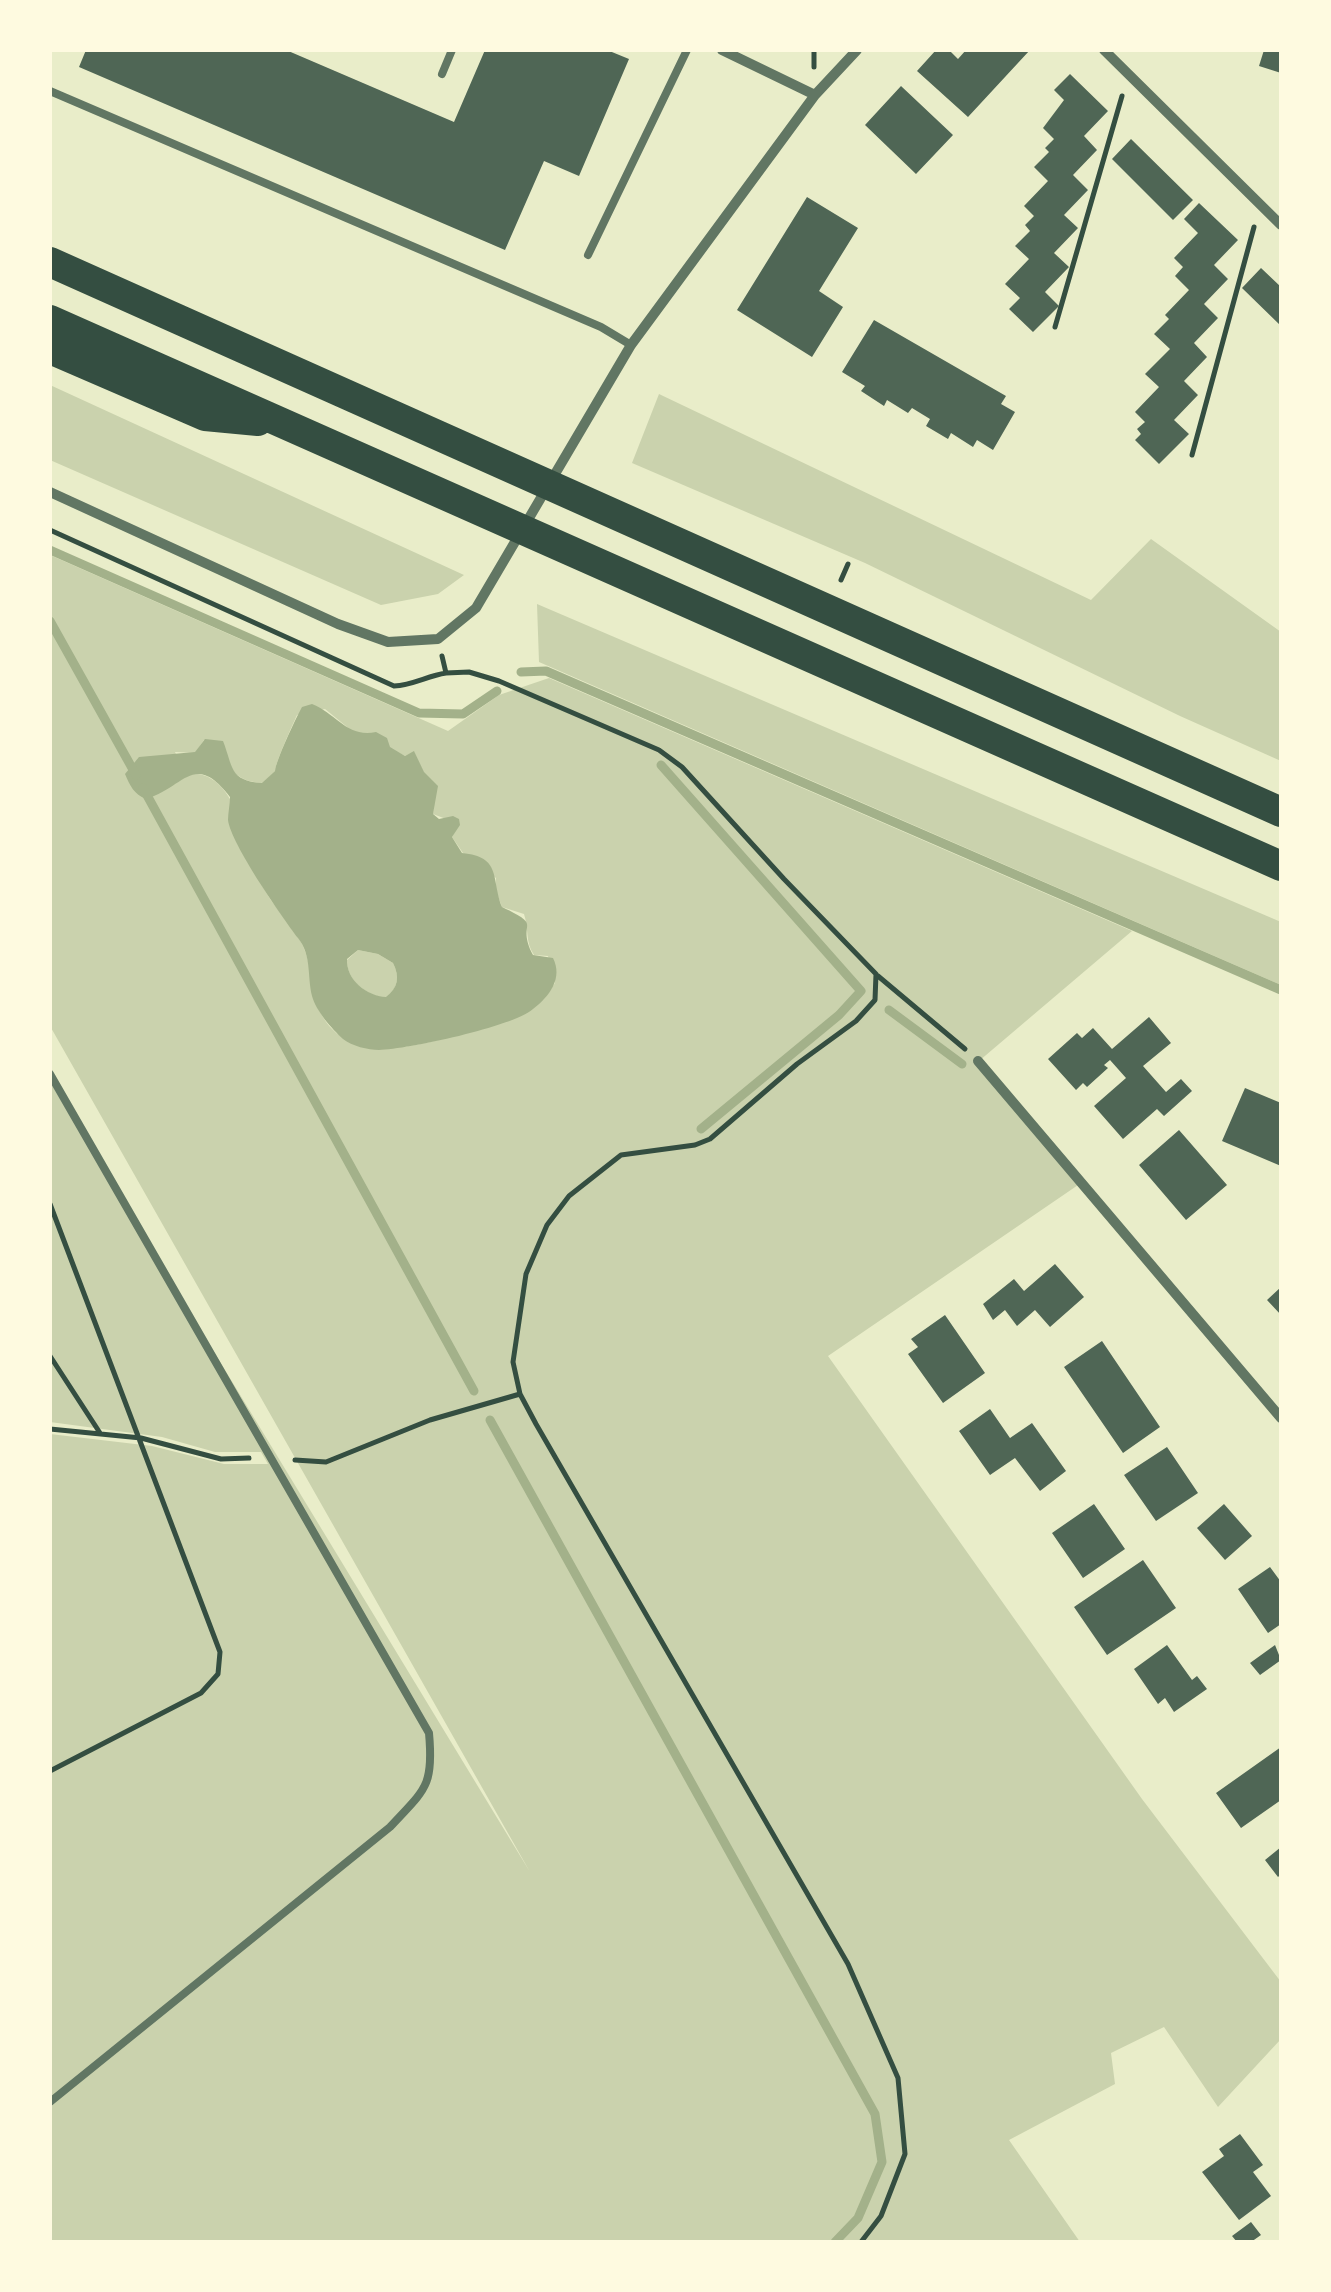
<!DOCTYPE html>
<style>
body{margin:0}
#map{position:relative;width:1331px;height:2292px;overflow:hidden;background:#e9edc9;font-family:"Titillium Web",sans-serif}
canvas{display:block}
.frame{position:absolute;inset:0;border:52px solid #fefae0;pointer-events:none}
</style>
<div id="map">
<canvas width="1331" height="2292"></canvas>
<div class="frame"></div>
</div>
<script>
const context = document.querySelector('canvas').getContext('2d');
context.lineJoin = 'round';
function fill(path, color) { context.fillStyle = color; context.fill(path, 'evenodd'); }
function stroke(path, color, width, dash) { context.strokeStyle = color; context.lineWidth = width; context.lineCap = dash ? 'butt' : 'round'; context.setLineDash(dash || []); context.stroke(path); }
fill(new Path2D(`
 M50,385L464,575L438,594L381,605L50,460Z
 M659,394L1091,600L1151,539L1281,632V761L1180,716L865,563L632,463Z
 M50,555L448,731L499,695L549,678L1132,931L979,1061L1081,1183L828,1356L1142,1799L1281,1982V2039L1218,2107L1164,2027L1111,2053L1115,2084L1009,2140L1080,2242H50V1434L152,1446L224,1464H268L261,1452H215L162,1437L50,1422V1082L530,1872L50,1026ZM325,709L352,731L405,756L414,752L434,795L433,814L446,819L455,830L452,837L463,853L496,878V891L502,907L524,914C529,929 525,942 534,955L548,956L555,983C533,1019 495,1025 457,1035C409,1048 341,1066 317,1005C310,986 312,966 303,946C293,924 272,907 261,883C245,849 238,767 186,774L175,752L195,753L204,740L226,750C228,773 241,782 263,783L275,771C276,761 292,726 297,715Z
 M537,604L1281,922V985L539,662Z
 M358,950L378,954L393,963C400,977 398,988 386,998C367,996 346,980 347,960Z`), '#cad2ad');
fill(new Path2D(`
 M312,704C337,714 347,738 376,732L387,738L390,747L405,756L414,751L424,772L438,786L433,814L439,819L453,816L459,819L460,825L452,837L462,853C502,857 491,878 502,907C546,928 515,920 533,955L553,958C563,978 550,996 533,1009C512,1027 408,1049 379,1050C368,1050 352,1046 343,1039C332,1029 316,1011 312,996C307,976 312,956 298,938C282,917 231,844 228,820C228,813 230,804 230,797C194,750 184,788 146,799C134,794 130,786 125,774L139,757L195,752L205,739L223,741C233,766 229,781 262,783L275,771C276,760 296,718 302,707ZM358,950L378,954L393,963C400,977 398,988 386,997C367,996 346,980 347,959Z`), '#a3b18a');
stroke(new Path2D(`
 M50,550L419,713L463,714L497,691
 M50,621L136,775
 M521,672L546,671L1281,990
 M661,765L861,991L839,1015L701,1129
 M143,788L474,1391
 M889,1010L962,1064
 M490,1420L875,2114L882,2162L858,2218L835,2242`), '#a3b18a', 9);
fill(new Path2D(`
 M86,50H286L454,122L485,50H607L629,59L579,176L544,161L505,250L79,67Z
 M936,50H949L958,59L966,50H1030L968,117L917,71Z
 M1264,50H1281V73L1259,66Z
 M1070,74L1108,111L1084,136L1097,150L1073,175L1088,190L1064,215L1078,228L1054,253L1069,267L1045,292L1059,306L1033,332L1009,309L1020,298L1005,284L1029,259L1015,246L1030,231L1025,225L1034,216L1024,206L1048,181L1034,167L1049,152L1045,148L1054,139L1043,128L1064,100L1054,90Z
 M901,86L953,135L916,174L865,125Z
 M1131,139L1193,200L1173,220L1112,159Z
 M807,197L858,228L819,291L843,307L812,357L737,310Z
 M1199,203L1238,240L1214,265L1228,279L1204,304L1218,318L1194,343L1207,357L1184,381L1198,395L1174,420L1189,434L1159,464L1135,440L1141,434L1137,429L1145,422L1135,412L1159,387L1145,374L1170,349L1154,334L1169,319L1165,315L1189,290L1175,276L1183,267L1174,258L1198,233L1184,219Z
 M1261,268L1281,287V326L1242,288Z
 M874,320L1006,396L1001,404L1015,412L993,450L977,440L973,447L951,433L948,439L926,426L930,419L912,408L908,413L887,400L884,406L861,391L865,386L842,372Z
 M1149,1017L1171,1043L1143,1066L1166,1092L1181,1079L1192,1091L1164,1116L1157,1109L1123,1139L1094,1106L1126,1078L1110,1060L1104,1065L1108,1068L1087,1087L1083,1083L1076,1090L1048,1059L1077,1033L1082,1038L1093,1028L1112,1049Z
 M1245,1088L1281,1103V1166L1222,1141Z
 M1179,1130L1227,1185L1186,1220L1139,1165Z
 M1055,1264L1084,1297L1050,1327L1035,1310L1017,1326L1005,1310L993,1320L983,1304L1014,1279L1024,1291Z
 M1281,1287V1315L1267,1300Z
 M945,1315L985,1373L943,1403L908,1354L918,1347L911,1339Z
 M1102,1341L1160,1427L1123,1453L1064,1367Z
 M990,1409L1010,1438L1032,1423L1066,1471L1040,1491L1015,1458L990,1475L959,1431Z
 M1167,1447L1198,1493L1156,1521L1124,1475Z
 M1094,1504L1125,1549L1083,1578L1052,1533Z
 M1224,1504L1252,1536L1225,1560L1197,1528Z
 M1143,1560L1176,1608L1107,1655L1074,1607Z
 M1270,1567L1281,1582V1624L1268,1633L1238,1589Z
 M1167,1645L1192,1680L1197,1676L1207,1689L1174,1712L1165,1698L1158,1704L1134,1669Z
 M1275,1645L1281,1660L1260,1675L1250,1663Z
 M1281,1747V1800L1241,1828L1216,1793Z
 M1281,1847V1874L1278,1877L1265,1860Z
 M1240,2134L1263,2165L1253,2172L1271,2196L1239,2220L1202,2172L1224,2156L1219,2149Z
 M1251,2222L1261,2235L1251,2242H1237L1232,2236Z`), '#4f6655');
stroke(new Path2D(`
 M814,50V67
 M1055,327L1122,96
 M1192,455L1254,227
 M50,530L394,686C413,685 427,676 446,673
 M841,580L848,564
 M442,656L446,673L469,672L499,681L659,750L682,767L784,879L876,974L875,1000L856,1021L797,1064L710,1139L695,1145L621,1155L569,1196L547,1225L526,1274L513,1362L520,1394L536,1424L848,1964L898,2078L905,2154L881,2216L861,2242
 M878,976L965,1049
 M50,1204L220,1652L218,1674L201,1693L50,1771
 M50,1356L100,1433
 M50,1429L141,1438L221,1459L249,1458
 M295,1460L326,1462L430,1420L520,1394`), '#344e41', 5);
stroke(new Path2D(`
 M442,74L452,50
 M50,91L601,327L631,345
 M588,255L687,50
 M50,1074L429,1733C434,1787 425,1789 390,1827L50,2102`), '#617663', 8);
stroke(new Path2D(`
 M722,50L815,95
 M1104,50L1281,225
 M50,492L338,624L388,642L438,639L476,608L631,345L815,95L857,50
 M978,1061L1281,1418`), '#617663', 10);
stroke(new Path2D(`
 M50,262L1281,812
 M50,320L1281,866
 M50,349L205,416L258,421`), '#344e41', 30);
</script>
